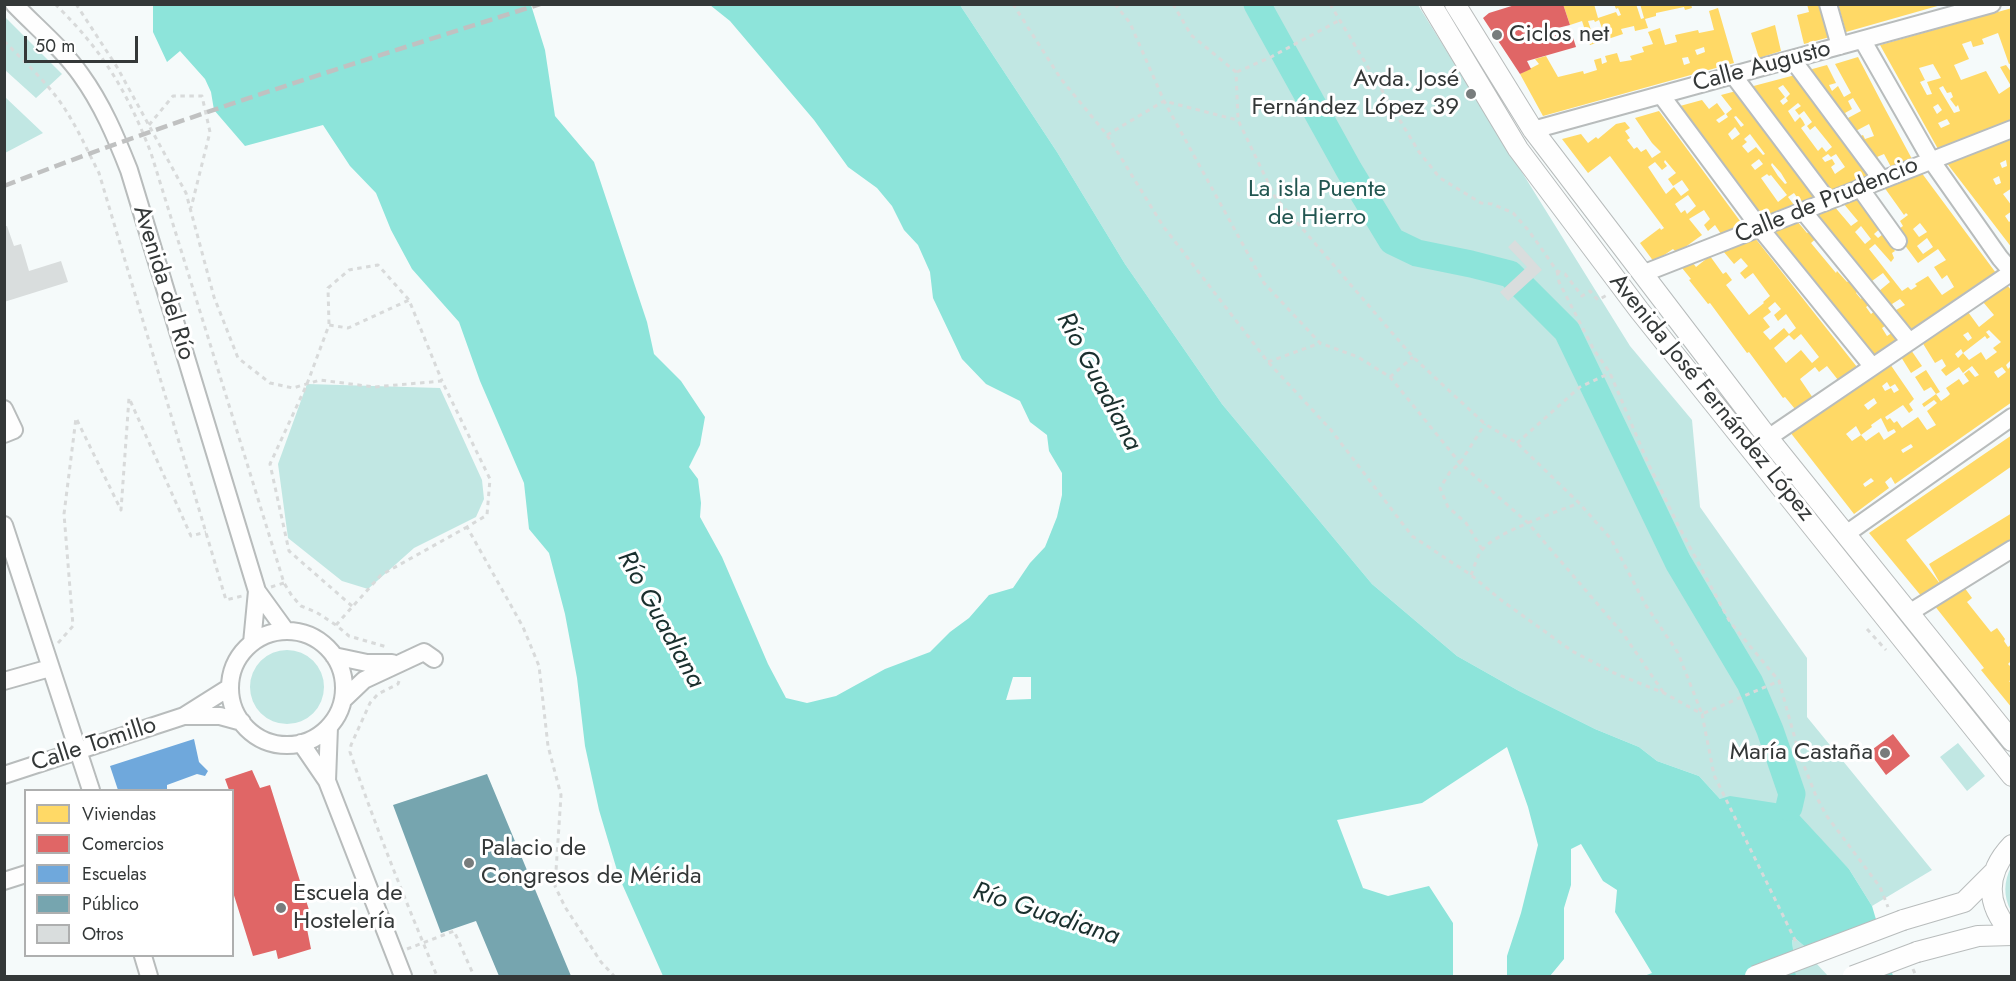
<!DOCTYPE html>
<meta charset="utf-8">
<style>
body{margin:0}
#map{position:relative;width:2016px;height:981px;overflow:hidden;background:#f5fafa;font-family:Jost,sans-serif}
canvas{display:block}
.frame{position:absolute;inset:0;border:6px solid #343838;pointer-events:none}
.legend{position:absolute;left:24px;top:789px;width:210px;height:168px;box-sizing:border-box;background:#fff;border:2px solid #aeafaf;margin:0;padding:8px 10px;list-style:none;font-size:18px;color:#343838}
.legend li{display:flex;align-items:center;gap:12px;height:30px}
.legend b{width:30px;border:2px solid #aeafaf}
.scale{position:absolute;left:24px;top:36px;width:114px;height:27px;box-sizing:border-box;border:3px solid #343838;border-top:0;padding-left:8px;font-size:18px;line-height:21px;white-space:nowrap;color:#343838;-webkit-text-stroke:4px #fff;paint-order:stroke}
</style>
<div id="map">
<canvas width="2016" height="981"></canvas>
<div class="frame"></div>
<ul class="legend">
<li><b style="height:16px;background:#ffd966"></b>Viviendas</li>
<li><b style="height:16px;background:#e06666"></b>Comercios</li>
<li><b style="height:16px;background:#6fa8dc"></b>Escuelas</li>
<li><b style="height:16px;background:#76a5af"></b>Público</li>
<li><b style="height:16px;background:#d9dddd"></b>Otros</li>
</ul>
<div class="scale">50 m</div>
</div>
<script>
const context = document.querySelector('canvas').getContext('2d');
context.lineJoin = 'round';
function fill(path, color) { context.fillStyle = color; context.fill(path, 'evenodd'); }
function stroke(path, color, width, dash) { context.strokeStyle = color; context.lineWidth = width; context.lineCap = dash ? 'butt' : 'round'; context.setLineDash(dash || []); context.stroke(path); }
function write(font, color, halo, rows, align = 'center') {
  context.font = font + ' Jost,sans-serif'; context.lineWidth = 6; context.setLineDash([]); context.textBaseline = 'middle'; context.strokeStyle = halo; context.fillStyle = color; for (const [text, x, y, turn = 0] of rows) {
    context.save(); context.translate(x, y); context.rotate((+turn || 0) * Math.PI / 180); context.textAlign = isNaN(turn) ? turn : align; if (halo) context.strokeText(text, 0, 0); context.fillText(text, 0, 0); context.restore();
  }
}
fill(new Path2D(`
 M960,5H1418L1630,346L1692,420L1700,507L1807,658V717L1932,870L1872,906L1849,869L1789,807L1720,799L1699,776L1657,761L1639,747L1595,729L1519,691L1457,656L1372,584L1222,404L1125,264L1057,152Z
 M5,17L62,74L36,98L5,70Z
 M5,97L43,133L5,153H4Z
 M307,384L440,388L482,480L484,499L476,517L414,548L368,589L342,581L288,538L278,464Z
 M250 687a37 37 0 1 1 74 0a37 37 0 1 1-74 0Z
 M1958,743L1985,776L1967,791L1940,757Z
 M2011,867V911C2003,896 2004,881 2011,867Z
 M1796,939L1810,951L1832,976H1796L1792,940Z`), '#c1e7e3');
fill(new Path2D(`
 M153,5H531L545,50L555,116L594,162L647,322L654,354L681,381L705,417L700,445L689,467L698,479L701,503L700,517L722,557L768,664L786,698L807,703L836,696L885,669L930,652L950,632L969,618L989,595L1013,588L1030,563L1045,547L1057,517L1062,495V473L1049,451L1047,435L1030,422L1020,401L986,384L962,359L933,298L930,272L918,245L904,230L892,206L877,188L848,167L814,120L730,21L710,5H960L1057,152L1125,264L1222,404L1372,584L1457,656L1519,691L1595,729L1639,747L1657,761L1699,776L1720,799L1730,796L1775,803L1789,807L1799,815L1849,869L1872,906L1893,976H1832L1810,951L1796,939L1792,940L1796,976H1644L1652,973L1615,912L1617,890L1603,881L1581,844L1571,849V885L1564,908V959L1550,976H1507V956L1521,913L1538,845L1528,807L1507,747L1422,803L1337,820L1363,888L1388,896L1429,886L1453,923V976H663L619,877L599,810L585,746L577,678L565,614L549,553L529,529L524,483L480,381L459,322L412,269L391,230L376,193L350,166L323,125L245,146L214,110L211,92L205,79L180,51L167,62L153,32ZM1013,677H1031V699L1006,700Z`), '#8de4da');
fill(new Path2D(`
 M1880,920L1895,971L1879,976H1828L1803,949Z`), '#f5fafa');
fill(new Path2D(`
 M1563,4H1594L1598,18L1616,12L1618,16L1621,15L1618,8L1616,9L1614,4H1636L1641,19L1644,18L1640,4H1691L1692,8L1685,10L1684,7L1656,13V16L1645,19L1648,28L1635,31L1634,26L1621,29L1623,34L1590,45L1582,21L1570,25ZM1594,20L1595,22L1599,20L1603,31L1592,33L1588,21Z
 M1807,4H1820L1830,37L1804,44L1797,15L1809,12Z
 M1838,4H1902V6L1908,4L1941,5L1846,32Z
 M1718,8L1734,63L1543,116L1520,74L1539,64L1535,59L1546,56L1558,77L1583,71L1584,74L1597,70L1594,60L1601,58L1602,64L1607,62L1605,56L1617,53L1620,62L1632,60L1630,56L1644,52L1642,47L1653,44L1648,32L1660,28L1665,45L1677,42L1675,35L1698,30L1699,33L1714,30L1709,11ZM1704,47L1705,52L1697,55L1695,50ZM1688,57L1690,63L1684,65L1682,58Z
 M2012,8V63L2009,64L1998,33L1982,39L1984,44L1973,47L1971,41L1962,44L1969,59L1954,65L1961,80L1986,71L1999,94L2011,86L2000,67L2006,65L2012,73V119L1938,149L1880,45ZM1933,64L1941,78L1927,82L1932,94L1927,95L1920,82L1925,80L1919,68ZM1943,86L1947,93L1951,92L1953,97L1950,99L1956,107L1958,105L1960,111L1954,113L1939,88ZM1938,104L1942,110L1937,114L1933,107ZM1947,119L1950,124L1941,128L1938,123Z
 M1775,25L1781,51L1759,58L1751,33Z
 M1858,57L1884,107L1912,159L1891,167L1884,154L1877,157L1878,159L1873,162L1856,138L1863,135L1865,139L1874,136L1869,124L1852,133L1848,118L1861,111L1853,98L1848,101L1852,109L1845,113L1847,116L1840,119L1805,71L1827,65L1836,83L1829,85L1832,91L1838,86L1844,97L1851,93L1835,64Z
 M1799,74L1873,173L1826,193L1746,88ZM1783,85L1790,94L1786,98L1788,101L1783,105L1780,101L1785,97L1778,88ZM1798,103L1801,106L1795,110L1799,115L1804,111L1812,122L1807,126L1810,130L1815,126L1832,147L1826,152L1822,147L1818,151L1801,128L1805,125L1803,121L1800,117L1795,122L1788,111ZM1828,154L1831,157L1836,154L1845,167L1835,174L1831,167L1835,164L1832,159L1825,162L1822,158Z
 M1740,90L1820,195L1801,203L1794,193L1788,197L1794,205L1763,218L1680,106L1702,100L1709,109L1717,103L1725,114L1716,120L1719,123L1728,117L1726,114L1732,109L1721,95ZM1736,116L1744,125L1741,127L1734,117ZM1735,127L1740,134L1732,140L1728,134ZM1750,134L1765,154L1763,155L1756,147L1748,153L1742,146L1747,142L1744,139ZM1759,159L1763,164L1755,170L1751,165ZM1772,163L1781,173L1787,183L1785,184L1778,176L1771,165ZM1767,174L1769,176L1771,175L1787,195L1778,202L1761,178Z
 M1659,111L1743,225L1721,234L1715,225L1708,231L1704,225L1710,219L1704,210L1689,219L1702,235L1677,253L1673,249L1654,262L1640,243L1660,228L1661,230L1664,228L1610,156L1588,173L1562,139L1581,134L1588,143L1596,137L1598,139L1616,124L1625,122L1630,128L1625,131L1630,138L1627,140L1634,149L1637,147L1641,152L1646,149L1652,158L1661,152L1652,143L1635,118ZM1665,160L1676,173L1668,179L1673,186L1682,180L1689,190L1681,196L1674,187L1666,194L1648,167L1655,162L1662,170L1667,166L1664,162ZM1688,195L1696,206L1687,214L1685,210L1681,213L1675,204Z
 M2012,136V188L2003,194L2012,206V211L2005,216L2009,222L2012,220V248L1946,162ZM2006,160L2007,166L2002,168L2000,163ZM1999,176L2001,183L1996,185L1993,179Z
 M1921,172L1996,273L1907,333L1813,214L1834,206L1851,226L1858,221L1843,203L1860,196L1883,226L1874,234L1878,238L1887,231L1891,245L1895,251L1892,253L1894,258L1891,262L1875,244L1869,249L1902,291L1908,287L1911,290L1917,286L1915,284L1928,276L1942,295L1954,287L1947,275L1942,279L1934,267L1946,260L1938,249L1918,263L1895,232L1903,226L1900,221L1908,215L1906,213L1904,215L1884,187ZM1920,223L1927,232L1919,237L1913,229ZM1861,226L1871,239L1865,244L1855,232ZM1927,238L1933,247L1923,254L1917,246ZM1883,273L1890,282L1879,291L1872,281ZM1900,299L1905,305L1896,310L1892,304Z
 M1797,221L1807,233L1814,229L1819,236L1811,243L1836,273L1837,271L1847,282L1853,278L1858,291L1856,293L1861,299L1865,294L1872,303L1866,307L1871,314L1877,309L1889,323L1882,328L1887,336L1895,331L1900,338L1874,356L1774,230Z
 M1755,238L1857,367L1838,380L1827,366L1819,372L1815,367L1800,379L1813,398L1795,409L1785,397L1783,398L1749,352L1747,353L1710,303L1708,304L1689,280L1691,279L1682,268L1693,263L1696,267L1710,256L1723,274L1726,272L1732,280L1726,285L1749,315L1764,303L1763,302L1770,296L1753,273L1745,279L1740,273L1748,266L1741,258L1734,264L1723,251ZM1775,302L1781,309L1774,315L1778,321L1786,314L1796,328L1789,334L1784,328L1770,340L1763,332L1770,327L1763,318L1771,312L1768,308ZM1801,334L1819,357L1812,363L1801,350L1786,363L1774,348L1789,335L1794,340Z
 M2007,285L2012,291V359L2006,365L2008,369L2012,365V402L1895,484L1891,477L1885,482L1889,488L1854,514L1790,432L1890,364L1914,399L1909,404L1913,410L1909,413L1903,405L1885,417L1887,420L1890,418L1894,423L1897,421L1902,428L1918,417L1927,430L1936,425L1927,411L1937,403L1934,400L1924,407L1922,404L1936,394L1941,401L1948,396L1950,394L1946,388L1959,379L1963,385L1969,381L1964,374L1969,370L1975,377L1979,375L1972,366L1963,373L1959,367L1946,376L1941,370L1946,366L1942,359L1935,363L1922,342L1968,312L1979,327L1994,315L1983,302ZM1989,330L2001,342L1993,348L1997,352L1986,360L1981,352L1969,360L1963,353L1958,358L1955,354L1961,349L1963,353L1985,336L1987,339L1990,337L1986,332ZM1968,332L1972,338L1968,341L1963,335ZM2002,367L2006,372L1998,378L1994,372ZM1887,382L1890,387L1895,384L1899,390L1894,393L1891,388L1885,391L1882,386ZM1874,398L1877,403L1868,410L1864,405ZM1881,418L1888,432L1894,429L1896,432L1884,440L1879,432L1866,441L1861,435L1852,441L1846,434L1856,426L1861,435L1872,427L1871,425ZM1911,444L1913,447L1903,453L1901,450ZM1871,478L1874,481L1865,487L1863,484Z
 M1911,350L1922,366L1911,373L1901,357Z
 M1926,370L1940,392L1936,394L1931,387L1924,391L1915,377Z
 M2012,435V466L1906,540L1941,585L1929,564L2012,513V542L1941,585L1922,597L1869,533Z
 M1964,587L1972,598L1967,602L1991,632L1997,628L2005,639L2004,641L2008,647L2012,644V660L2008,664L2012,668V680L2009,681L2012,684V708L1981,670L1984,668L1934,605Z`), '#ffd966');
fill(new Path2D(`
 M1518,4H1563L1570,25L1533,34L1535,41L1571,31L1576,47L1527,61L1531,69L1520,74L1483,18L1489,13Z
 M1893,734L1910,756L1886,775L1869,752Z
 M252,770L260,788L270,785L314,926L307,929L311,949L278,959L276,950L253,956L232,889V790H229L225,779Z`), '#e06666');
fill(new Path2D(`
 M194,739L199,762L208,771L205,776L197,774L167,785V790H118L110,766Z`), '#6fa8dc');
fill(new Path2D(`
 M487,774L571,976H499L476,921L441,933L393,805Z`), '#76a5af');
stroke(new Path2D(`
 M1257,4L1349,170L1392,241L1417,253L1471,264L1510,274L1567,331L1678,562L1750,683L1770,730L1792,794L1789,807`), '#8de4da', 27);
fill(new Path2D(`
 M4,226H7L14,246L21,244L29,271L61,261L68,282L4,302Z
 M1515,240L1542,270L1508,301L1500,292L1527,267L1508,247Z`), '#d9dddd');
const minor = new Path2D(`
 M14,4C36,27 62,48 81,75C102,104 116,137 129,170L257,591L286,631
 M1828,4L1840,46
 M1792,59L1882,180
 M1733,75L1828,201
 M1661,95L1760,228L1872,366
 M1533,130L1992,4
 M1860,188L1898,241
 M1803,211L1909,341
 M1642,274L2012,129
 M4,409L14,430L4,434
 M1768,438L2012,272L2000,258L1931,160L1863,41
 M4,525L91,790
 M1846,534L2012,417
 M1909,613L2012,549
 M230 688a57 57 0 1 1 114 0a57 57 0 1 1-114 0Z
 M252,643L257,591
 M334,656L367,663H392
 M4,681L50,668
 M343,700L364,680L424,652L434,659
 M185,716H220L242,722
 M301,743L327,781L403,976
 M4,775L184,716L230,687
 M327,781L329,727
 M4,881L26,874
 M143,956L149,976`);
const major = new Path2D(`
 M1431,4L1518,149L1639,310L2012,776
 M1455,4L1533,130L1768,438L2012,741
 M2012,845C1985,873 1985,905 2012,933
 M1903,920L1964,902L1993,873
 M1917,952L1978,936L2012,935`);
stroke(minor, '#b8bcbc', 20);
stroke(major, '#b8bcbc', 22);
stroke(new Path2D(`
 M55,4C103,51 127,91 151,153L284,583L292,596L301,606L316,612L336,625L349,636L387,647
 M76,4L117,67L186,193L214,297L238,358L270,383L293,388L320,380L374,387L442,381L490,479L487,515L467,527L523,627L539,666L548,746L561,795L555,886L565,907L601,962L614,976
 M1013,4L1061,79L1107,135L1163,226L1268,362L1331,430L1412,536L1471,575L1501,600L1572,651L1614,673L1664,693L1702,714L1714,775L1797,944
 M1115,4L1130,23L1164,101L1264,283L1320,343L1358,357L1390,377L1460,463L1528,523L1624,635L1663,692
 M1173,4L1191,35L1236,72L1238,120L1275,197L1413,357L1485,424L1517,443L1579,503L1611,539L1645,604L1678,653L1702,714L1779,681
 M1330,4L1419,152L1440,178L1481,203L1492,204L1513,213L1529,231L1557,271L1565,274L1582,296L1590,291L1598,300L1607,295L1608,297
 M4,41C23,60 42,78 58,99C75,122 86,148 99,173L226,600L242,596
 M1237,72L1271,57L1340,20
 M149,125L173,96H202L210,132L191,208
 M1107,135L1164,101L1237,120
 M1557,271L1559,282L1594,350L1610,373L1648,463L1678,525L1730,622L1779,681L1799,753L1816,796L1826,815L1880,887L1888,907
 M329,324L328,288L349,270L378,265L409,300
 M1268,362L1320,343
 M1390,377L1413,357
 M1517,443L1580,387L1610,373
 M1482,549L1466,523L1448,507L1440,488L1450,472L1460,463L1485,424
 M1471,575C1474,568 1477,556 1482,550C1496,532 1557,512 1579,503
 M271,587L284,583
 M352,606L289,551L270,464L307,384L329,325L348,328L409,300L442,381
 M336,625L381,575L467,527
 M1867,629L1886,650
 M58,643L73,626L64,514L76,418L121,510L129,398L191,536L206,532
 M399,681L398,684L378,694L370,703L351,745L350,752C376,828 406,902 437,976
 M407,949L454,931L474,976
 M1913,969L1916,976`), '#d8dada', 3, [4.5, 4.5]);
stroke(minor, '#fefefe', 16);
stroke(major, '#fefefe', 20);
stroke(new Path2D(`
 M4,186C180,117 360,62 540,4`), '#c0c1c1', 4.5, [12, 6]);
const majorBridge = new Path2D(`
 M1755,976L1903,920
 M1853,976L1917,952`);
stroke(majorBridge, '#b8bcbc', 22, []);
stroke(majorBridge, '#fefefe', 20);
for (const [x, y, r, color] of [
 [1497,35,6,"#787c7c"],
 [1471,94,6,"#787c7c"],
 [1885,753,6,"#787c7c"],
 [469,863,6,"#787c7c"],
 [281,908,6,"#787c7c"]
]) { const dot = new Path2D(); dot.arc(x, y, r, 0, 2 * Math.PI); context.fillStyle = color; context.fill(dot); stroke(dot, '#fff', 2); }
write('24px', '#343838', '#fff', [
 ["Ciclos net",1509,35],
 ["Avda. José",1459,80,"right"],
 ["Fernández López 39",1459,108,"right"],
 ["María Castaña",1873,753,"right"],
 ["Palacio de",481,849],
 ["Congresos de Mérida",481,877],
 ["Escuela de",293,894],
 ["Hostelería",293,922]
], 'left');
write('24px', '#343838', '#fff', [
 ["Calle Augusto",1762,67,-15],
 ["Calle de Prudencio",1827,201,-22],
 ["Avenida del Río",163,283,73],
 ["Avenida José Fernández López",1711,398,51],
 ["Calle Tomillo",94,745,-18]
]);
write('24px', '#225651', '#fff', [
 ["La isla Puente",1317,190],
 ["de Hierro",1317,218]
]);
write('italic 26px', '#1a302e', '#fff', [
 ["Río Guadiana",1098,382,62],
 ["Río Guadiana",660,620,61],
 ["Río Guadiana",1046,915,18]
]);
</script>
